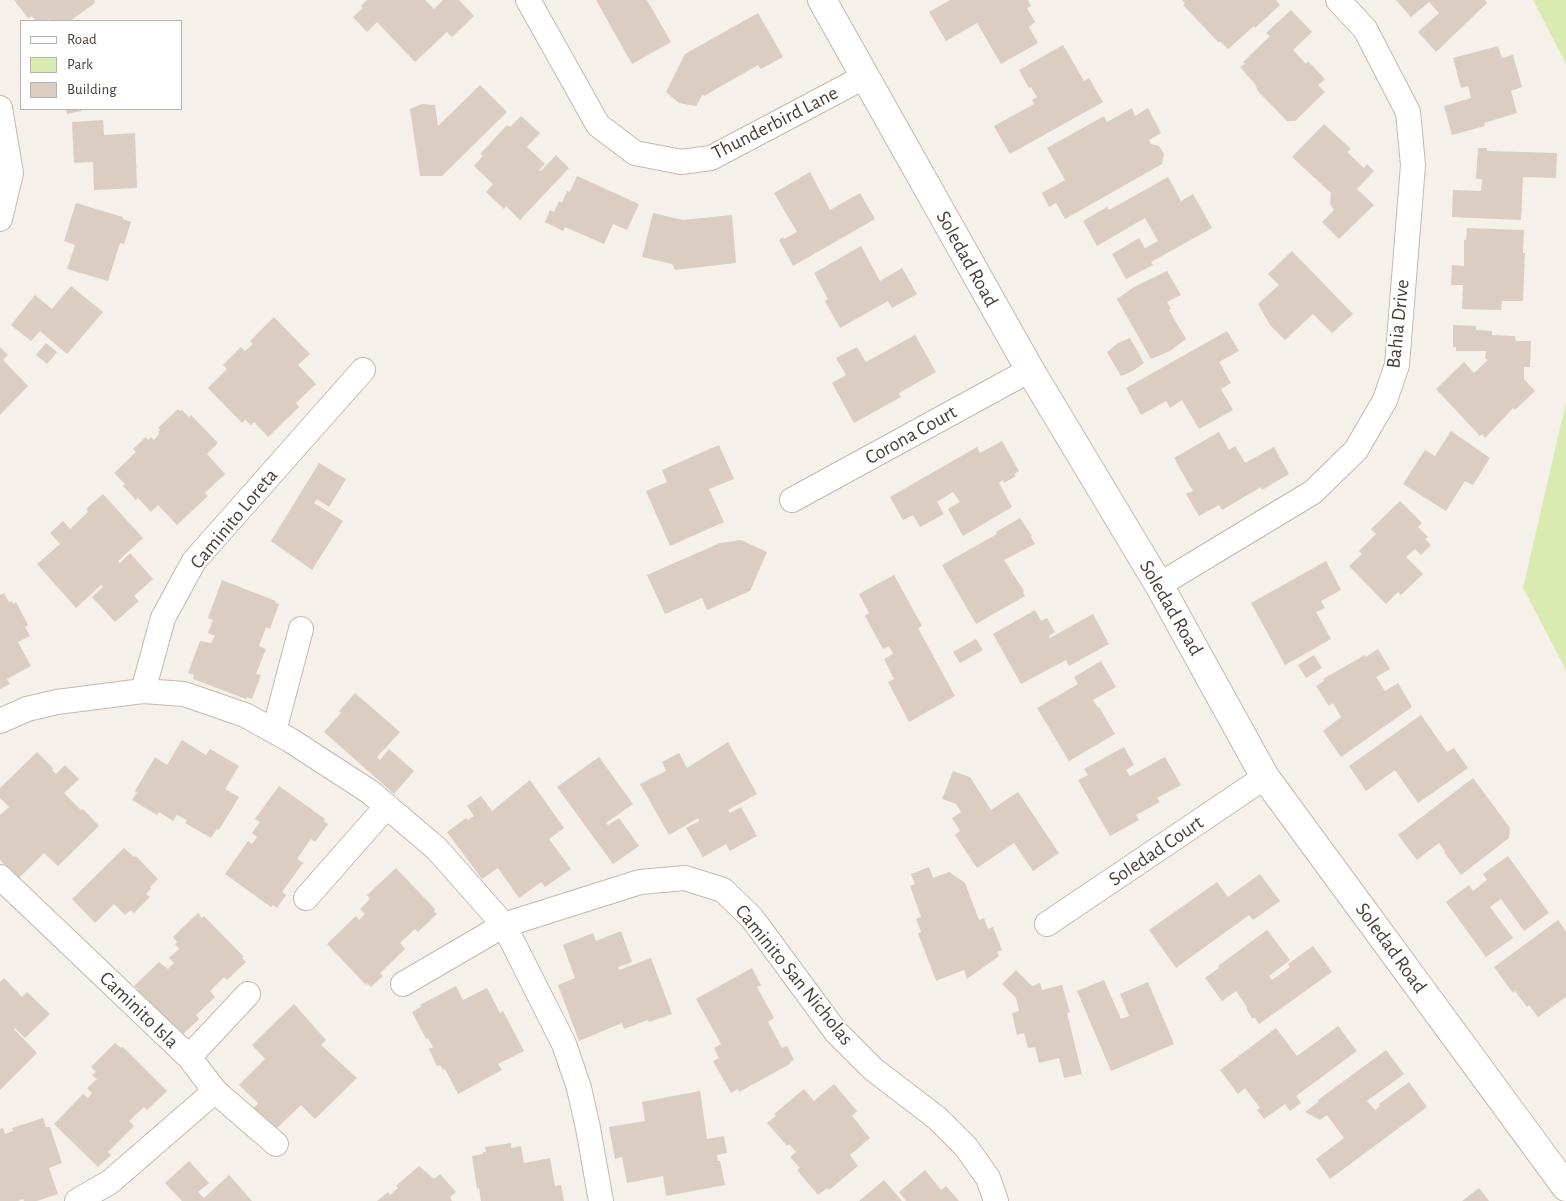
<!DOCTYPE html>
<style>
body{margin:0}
#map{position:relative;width:1566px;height:1201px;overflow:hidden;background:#f5f0ea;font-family:"Alegreya Sans",sans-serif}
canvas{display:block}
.legend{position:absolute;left:20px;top:20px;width:162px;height:90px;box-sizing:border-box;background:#fff;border:1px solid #b7b2af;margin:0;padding:6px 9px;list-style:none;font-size:15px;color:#4a3f37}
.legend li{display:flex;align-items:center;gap:10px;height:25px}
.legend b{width:25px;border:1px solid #b7b2af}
</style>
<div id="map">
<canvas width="1566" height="1201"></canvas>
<ul class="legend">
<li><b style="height:6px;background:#fff"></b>Road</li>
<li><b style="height:14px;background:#daebb1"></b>Park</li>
<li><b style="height:14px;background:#dbcdc1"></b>Building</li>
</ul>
</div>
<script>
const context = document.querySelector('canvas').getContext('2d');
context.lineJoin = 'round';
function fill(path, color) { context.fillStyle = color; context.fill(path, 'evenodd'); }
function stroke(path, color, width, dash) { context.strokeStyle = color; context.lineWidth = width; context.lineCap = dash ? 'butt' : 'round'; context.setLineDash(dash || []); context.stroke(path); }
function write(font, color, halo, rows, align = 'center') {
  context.font = font + ' "Alegreya Sans",sans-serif'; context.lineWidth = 4; context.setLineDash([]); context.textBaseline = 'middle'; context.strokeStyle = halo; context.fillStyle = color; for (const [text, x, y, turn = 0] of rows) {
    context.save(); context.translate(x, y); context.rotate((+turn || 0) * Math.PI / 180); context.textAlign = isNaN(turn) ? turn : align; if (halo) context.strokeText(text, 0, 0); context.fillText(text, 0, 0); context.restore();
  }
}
fill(new Path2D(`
 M1533,0H1566V64Z
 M1566,402V670L1523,588Z`), '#daebb1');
fill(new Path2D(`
 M14,0H94L95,3L70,21H51L49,19L45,21H36L32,16L28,18Z
 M367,0H425L434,9L443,0H459L474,16L452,37L447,32L415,62L377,22L367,32L353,17L363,8L361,6Z
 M596,0H647L671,42L632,64Z
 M950,0H1028L1031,6L1027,8L1035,22L1029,27L1038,43L1001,64L977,23L946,41L929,12Z
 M1182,0H1276L1280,5L1255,28L1254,26L1228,49L1220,41L1219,43L1183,5L1185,3Z
 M1396,0H1485L1487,3L1436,52L1418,32L1439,13L1429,2L1411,17Z
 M1291,10L1312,32L1293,50L1306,64L1308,61L1325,79L1318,85L1325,92L1295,121H1287L1258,91L1255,84L1240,67L1245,64L1243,62L1270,36L1266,33Z
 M758,13L783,57L761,69L758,65L704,96L703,94L696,106L679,103L666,92L685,54Z
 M1063,45L1084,81L1089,78L1103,102L1010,154L994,126L1034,104L1032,100L1037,97L1031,87L1029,88L1019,70Z
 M1498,46L1502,58L1513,55L1522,87L1511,91L1517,113L1484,123L1485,126L1452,135L1444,106L1471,98L1468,86L1461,88L1453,58Z
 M480,85L507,112L442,176H420L410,109L422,104L435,105L438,126Z
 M1132,108L1135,116L1148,108L1161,133L1149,140L1151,144L1159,146L1164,154L1162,164L1065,219L1056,203L1049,207L1042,193L1065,180L1047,148L1104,116L1107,122Z
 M66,109H81L82,111L67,114Z
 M521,116L540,133L527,147L545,164L539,170L541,171L556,155L569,168L520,220L506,206L504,209L486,192L493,184L474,166L483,156L480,154L507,125L510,127Z
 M103,120L104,135L135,133L137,188L94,190L93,162L74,163L72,122Z
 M1324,124L1351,149L1347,152L1364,168L1367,164L1374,171L1357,189L1374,205L1339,239L1322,222L1334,210L1330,204L1331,193L1292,157Z
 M1478,148H1487V151L1557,153L1556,178L1523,177L1521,220L1452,217L1453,190L1481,191L1482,179H1476Z
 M810,172L830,210L860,193L875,219L793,266L779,240L783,237L784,239L797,232L774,193Z
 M577,176L639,204L627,230L613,224L604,244L565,227L563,231L545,222L550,210L554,212L559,201L562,203L567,191L570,192Z
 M1168,177L1181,201L1193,194L1212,228L1151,262L1153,265L1126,279L1112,254L1139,238L1145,248L1158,241L1145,218L1097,246L1083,221L1107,207L1109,210Z
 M76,203L123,217V219L131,222L124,244L120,243L108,281L67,269L75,245L64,241Z
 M653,213L683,220L732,215L736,263L675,270L672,264L642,257Z
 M1467,228L1524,230L1523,253H1525L1523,301H1502L1501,310L1462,309L1463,285H1451L1452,265L1464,266V240H1466Z
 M861,246L880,281L902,268L917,294L892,308L888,301L840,328L825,301L828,299L814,273Z
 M1292,251L1353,314L1332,333L1313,314L1285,340L1270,325L1258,304L1279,285L1268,274Z
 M1167,271L1181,295L1167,302L1171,309L1169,310L1186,339L1170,351L1151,359L1117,299L1134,287Z
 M71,286L103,312L67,354L40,331L31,341L11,325L35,295L52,309Z
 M274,317L310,354L298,365L316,384L296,403L299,407L268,437L254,422L251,425L245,420L242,423L208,388L227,369L223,365L241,347L245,351L253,344L250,341Z
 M1453,325L1476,326V330L1492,331V335L1515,336L1516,341H1531L1530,367H1524V379L1535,391L1515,410L1513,408L1485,438L1482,434L1480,436L1436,389L1464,362L1474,373L1488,360L1485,358L1486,351H1456V347H1453Z
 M1227,331L1239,351L1219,362L1231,383L1221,389L1233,410L1199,429L1182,400L1170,408L1166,401L1141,415L1126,388Z
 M915,335L936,372L899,393L901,397L854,423L832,383L846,375L836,358L857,347L866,362Z
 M1130,338L1144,363L1133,371L1121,376L1107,352L1118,343Z
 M46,343L57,352L47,364L36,355Z
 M0,347L8,355L3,360L28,386L0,415Z
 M178,409L180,411L182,410L189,417L191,415L218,443L207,454L225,474L205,493L208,496L177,525L158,505L151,512L138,498L136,500L123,486L125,484L114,473L136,452L133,449L146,437L148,440L151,437L154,440L159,434L158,432L160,430L158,428Z
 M1451,431L1490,458L1473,485L1465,481L1446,511L1403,484L1425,450L1435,456Z
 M1219,432L1229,450L1235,446L1245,463L1274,447L1289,474L1262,490L1261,487L1222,510L1219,505L1199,516L1186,494L1193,491L1174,458Z
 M1002,441L1019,471L1014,474L1016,476L1004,483L1003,480L999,483L1012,507L963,536L948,509L960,502L953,492L937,502L944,514L920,527L913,515L903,520L890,497L977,447L980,453Z
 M719,445L734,479L709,489L724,522L670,546L646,491L667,482L662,470Z
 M319,463L346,479L329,507L317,499L314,503L343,521L312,570L271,541Z
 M103,494L143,538L118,561L120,563L130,553L153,579L134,596L139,601L115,622L92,597L103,587L101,585L76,608L37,564L60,544L50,533L63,521L70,529L88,512L86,509Z
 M1400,501L1422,523L1418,527L1428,537L1425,539L1431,545L1421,555L1415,549L1406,557L1423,574L1401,595L1398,592L1386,604L1349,566L1362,554L1359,551L1376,534L1371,529Z
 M1020,518L1032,536L1031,537L1035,544L1004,560L1024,591L1023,592L1025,596L976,624L942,565L997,534L996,532Z
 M741,540L767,552L750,591L707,610L702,598L665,614L647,575L720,543Z
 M1326,561L1341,590L1321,601L1325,608L1316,612L1331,639L1285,665L1251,603Z
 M894,575L922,626L918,628L955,696L909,722L888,682L894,679L884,659L893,654L889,646L883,649L865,616L869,613L859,594Z
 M222,580L276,601L275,603L279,604L270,629L266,627L259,646L266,649L256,674L261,675L252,699L247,697L246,699L193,679L194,675L188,673L200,641L211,643L215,636L208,633L213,620L208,618Z
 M4,593L9,602L12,601L13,604L16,602L28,625L25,627L30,636L18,642L31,666L7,679L10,684L0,689V595Z
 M1035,610L1041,621L1047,618L1055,632L1049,636L1050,638L1093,614L1109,644L1069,666L1066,660L1021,684L993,634Z
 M976,639L983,650L960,663L953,652Z
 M1378,649L1390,669L1376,677L1385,691L1398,683L1412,707L1341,757L1323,731L1341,717L1333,703L1329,706L1316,686L1324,681L1323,679L1365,655L1366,657Z
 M1314,655L1322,668L1306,678L1298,665Z
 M1101,661L1116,687L1093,700L1098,708L1099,707L1115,734L1069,761L1037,708L1078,684L1074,677Z
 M355,693L400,732L377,757L380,760L389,749L414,771L394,794L324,732L341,713L339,711Z
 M1421,715L1447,752L1454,748L1468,768L1418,803L1395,770L1366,791L1349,766Z
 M182,740L206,755L210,749L239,766L225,789L239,797L219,830L217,829L211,838L185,823L187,820L177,815L173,821L159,812L157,815L132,800L137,792L135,791L155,757L167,765Z
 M728,742L757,794L728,810L730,813L741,807L757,836L730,851L726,844L703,857L686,828L699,821L698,818L669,835L640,784L666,771L662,762L679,753L687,768Z
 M1124,747L1134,765L1126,770L1130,776L1165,757L1181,785L1157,798L1160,802L1136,815L1139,820L1110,836L1078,780L1088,775L1084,769Z
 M37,752L53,768L52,770L56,774L65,765L79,779L64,793L81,810L83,809L99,826L58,866L44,853L18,879L0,860V815L9,807L0,798V788Z
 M599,757L633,804L606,823L608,825L619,818L639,846L613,864L557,787Z
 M953,771L970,777L991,810L1018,792L1059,853L1033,871L1014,843L977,868L955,835L960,831L952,818L961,812L956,804L942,799Z
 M1473,778L1510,828L1509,838L1461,875L1444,852L1445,851L1439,843L1417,860L1398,835Z
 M530,780L564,828L549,839L571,869L545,887L541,882L519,898L498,868L482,879L447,832L466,818L468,820L474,816L467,806L481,796L492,811Z
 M279,786L325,819L324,821L328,824L315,842L311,839L297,859L303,863L282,892L286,895L277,908L273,905L271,907L225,874L248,841L252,844L257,837L252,833L260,822L255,819Z
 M124,848L134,857L136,856L158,879L150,887L151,889L146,894L150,897L134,913L131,910L125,915L114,904L95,923L72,899Z
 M1508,856L1549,913L1524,931L1501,899L1490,907L1513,938L1486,957L1446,902L1469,885L1473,891L1487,880L1483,874Z
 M929,867L933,878L949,872L965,883L979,920L984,918L988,929L993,927L1002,950L997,952L999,956L967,979L964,970L936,981L918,933L921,932L916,919L921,917L910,886L915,884L911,874Z
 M396,868L435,909L434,911L437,914L418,932L415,929L400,943L405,949L380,973L383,976L371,987L367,983L366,985L327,944L356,916L359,920L365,914L360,909L370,899L367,895Z
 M1260,874L1280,901L1253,920L1249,915L1176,968L1149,930L1217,882L1228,897Z
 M198,913L202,918L204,916L244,957L242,958L246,962L227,980L224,977L210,991L215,997L196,1015L199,1019L181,1036L136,993L139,990L134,986L159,962L168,969L174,963L169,958L179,949L175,944L177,942L173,937Z
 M1558,920L1566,931V997L1538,1017L1529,1005L1527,1007L1515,991L1513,993L1494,967Z
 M1267,930L1290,960L1269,976L1272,980L1290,967L1288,964L1313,946L1332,972L1259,1024L1255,1018H1252L1247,1010V1007L1236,991L1222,1001L1205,978L1219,968L1218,966Z
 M621,931L632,962L618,967L619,970L651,958L672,1014L649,1022L648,1020L624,1029L622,1023L579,1041L558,985L575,978L563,945L593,933L596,941Z
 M752,968L761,985L757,987L774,1018L768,1022L782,1048L787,1046L794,1060L790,1062V1064L739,1092L738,1089L731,1093L713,1061L719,1058L714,1048L721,1044L696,999Z
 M1016,970L1032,986L1040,983L1042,990L1062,985L1070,1012L1067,1013L1082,1074L1064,1078L1059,1058L1039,1063L1035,1047L1028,1048L1024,1033L1017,1035L1012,1013L1019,1011L1016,998L1002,984Z
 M4,978L22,997L27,992L50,1014L25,1038L15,1028L14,1029L37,1053L0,1090V982Z
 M1104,980L1121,1019L1129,1016L1120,994L1148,982L1174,1044L1111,1071L1077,991Z
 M456,986L463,1000L487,988L500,1013L503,1011L524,1051L498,1064L502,1070L458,1094L445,1069L443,1070L440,1065L437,1066L429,1049L433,1047L428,1038L426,1039L412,1012L421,1007L420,1005Z
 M294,1004L326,1040L321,1045L357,1078L315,1119L301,1105L274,1131L253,1109L258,1103L239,1085L265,1059L252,1045Z
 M1338,1026L1357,1051L1296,1096L1301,1103L1290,1111L1285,1104L1264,1119L1257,1110L1260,1108L1245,1088L1238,1094L1220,1070L1276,1028L1297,1056Z
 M115,1043L121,1048L123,1047L167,1091L147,1110L144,1107L129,1121L134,1126L108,1152L111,1155L98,1167L54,1124L83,1094L88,1098L92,1093L87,1088L97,1079L92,1075L96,1072L91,1067Z
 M1386,1050L1404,1074L1367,1101L1375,1110L1380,1106L1379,1104L1409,1082L1427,1107L1330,1179L1316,1159L1344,1138L1327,1115L1320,1120L1305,1112L1318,1102V1100Z
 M834,1084L857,1111L852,1116L870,1138L850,1155L858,1166L829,1190L827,1188L818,1195L797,1170L800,1168L790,1157L796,1152L789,1144L787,1146L767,1123L776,1116L774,1114L804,1089L814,1101Z
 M700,1091L707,1139L724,1136L727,1153L717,1155L718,1161H720L725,1185L666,1196L663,1176L627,1183L622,1157L615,1159L609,1127L645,1121L642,1102Z
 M43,1118L46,1127H50L62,1163L49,1168L58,1194L37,1201H24L23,1199L18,1201H0V1129L3,1128L5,1134L13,1131L12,1128Z
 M511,1143V1148L521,1146L524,1163L550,1158L555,1186L561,1185L564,1201H481L479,1188L477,1189L472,1156L483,1154V1152H486L485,1147Z
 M189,1161L209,1183L198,1192L204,1198L229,1175L252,1201H182L165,1183Z
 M419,1166L434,1179L440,1174L456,1192L450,1197L452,1201H377L388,1192L390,1195L398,1188L396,1186Z
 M925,1170L941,1190L946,1186L959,1201H906L899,1192Z
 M884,1180L902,1201H859Z
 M1479,1188L1489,1201H1462Z`), '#dbcdc1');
const minor = new Path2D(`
 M528,0L598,125L635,153L681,162L711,158L864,77
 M0,108L11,173L0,219
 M792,500L1030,370
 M1159,585L1313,492L1356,450L1385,400L1397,365L1413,165L1408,112L1365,29L1338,0
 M143,691L163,618L194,561L363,370
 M0,721L27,709L57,702L143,691L184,694L245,715L290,740L370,792L437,849L504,925L564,1044L579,1088L588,1128L601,1201
 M274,731L301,629
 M0,877L189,1057L215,1091L276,1144
 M306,898L387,806
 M1047,924L1265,777
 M403,984L504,925L640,882L685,878L723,890L752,918L836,1032L873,1069L937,1118L966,1147L988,1178L996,1201
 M189,1057L248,994
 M77,1201L110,1182L215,1091`);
const tertiary = new Path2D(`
 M822,0L1030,370L1159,585L1265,777L1566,1187`);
stroke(minor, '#c5b9ae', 26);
stroke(tertiary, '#c5b9ae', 30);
stroke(minor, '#fff', 24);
stroke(tertiary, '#fff', 28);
write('20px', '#4a3f37', '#fff', [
 ["Thunderbird Lane",775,123,-27],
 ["Soledad Road",967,259,61],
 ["Bahia Drive",1398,324,-84],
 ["Corona Court",911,435,-29],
 ["Caminito Loreta",234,519,-50],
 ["Soledad Road",1171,608,60],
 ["Soledad Court",1156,851,-34],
 ["Soledad Road",1391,948,54],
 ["Caminito San Nicholas",794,975,51],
 ["Caminito Isla",139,1010,44]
]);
</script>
